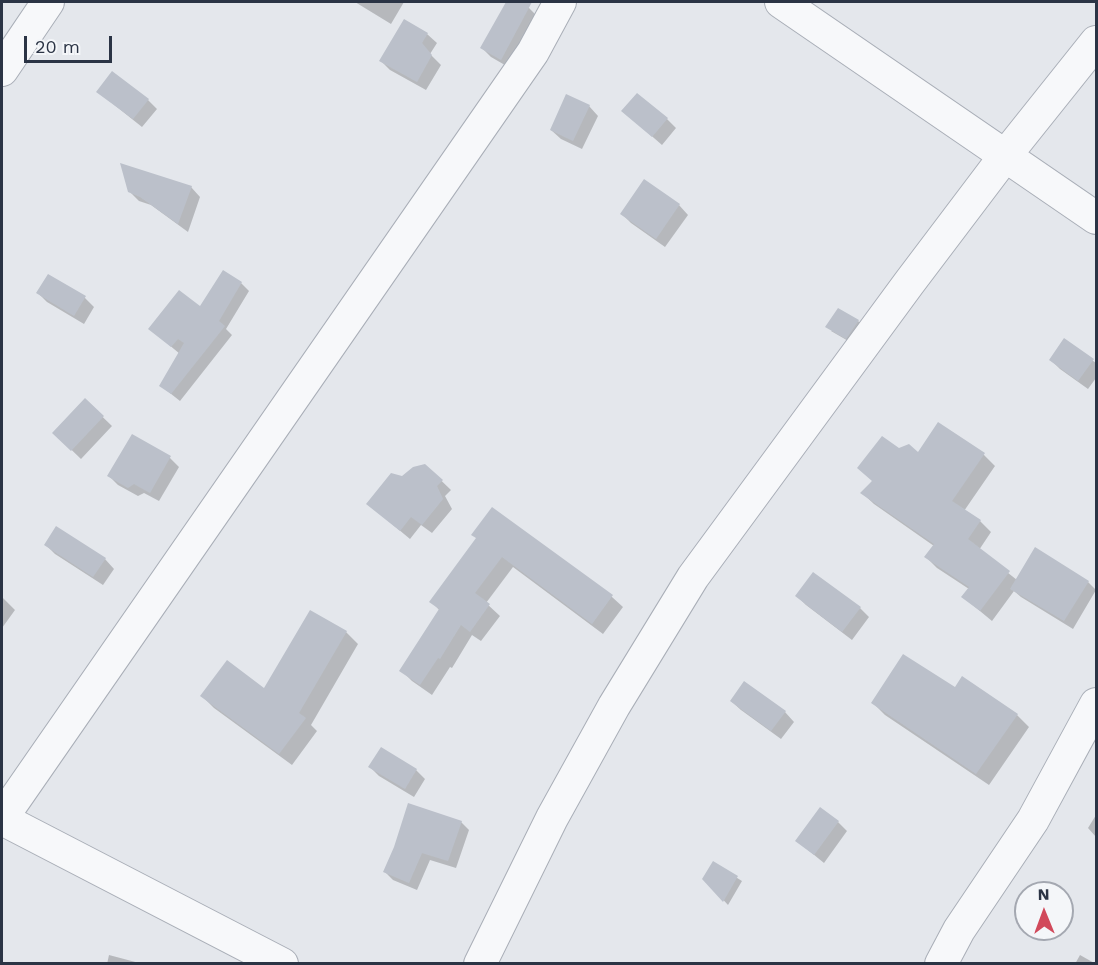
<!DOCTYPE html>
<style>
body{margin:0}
#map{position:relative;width:1098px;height:965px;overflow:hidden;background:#e4e7ec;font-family:"Work Sans",sans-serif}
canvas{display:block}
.frame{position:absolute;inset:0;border:3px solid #2b3445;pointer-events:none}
.north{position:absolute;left:1014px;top:881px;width:60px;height:60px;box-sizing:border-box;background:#f4f6f9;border:2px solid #a4a8b1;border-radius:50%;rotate:359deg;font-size:16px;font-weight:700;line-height:24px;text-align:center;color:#2b3445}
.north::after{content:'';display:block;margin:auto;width:21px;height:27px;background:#d1495b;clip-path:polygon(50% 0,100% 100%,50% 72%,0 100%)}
.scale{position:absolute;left:24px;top:36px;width:88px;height:27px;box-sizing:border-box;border:3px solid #2b3445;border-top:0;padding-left:8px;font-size:18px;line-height:21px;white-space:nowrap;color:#2b3445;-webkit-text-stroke:4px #f4f6f9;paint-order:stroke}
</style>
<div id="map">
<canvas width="1098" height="965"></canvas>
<div class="frame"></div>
<div class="north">N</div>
<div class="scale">20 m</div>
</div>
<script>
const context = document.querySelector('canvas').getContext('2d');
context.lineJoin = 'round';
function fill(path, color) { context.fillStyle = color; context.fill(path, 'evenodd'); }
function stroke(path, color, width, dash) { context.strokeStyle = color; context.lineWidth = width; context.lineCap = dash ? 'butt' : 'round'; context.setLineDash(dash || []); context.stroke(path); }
fill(new Path2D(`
 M355,2H404L391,24Z
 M508,2H518L529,8L538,17L510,68L491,57L482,48Z
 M427,34L437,43L430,54L441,65L426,90L390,70L381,61Z
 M98,92L148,100L157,109L142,127Z
 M589,106L598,116L582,149L561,139L551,130Z
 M623,111L667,119L676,128L662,145Z
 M191,187L200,197L188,232L151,205L139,201L130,192Z
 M679,205L688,215L665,247L631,223L622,214Z
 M48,276L85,298L94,307L84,324L47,302L38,293Z
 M241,283L249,291L226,329L232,335L180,401L161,386L180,354L150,329L200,308Z
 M858,321L862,325L850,342L831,331Z
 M1064,340L1096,363V378L1088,389L1060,369L1051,360Z
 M85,400L112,426L81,459L54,433Z
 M938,424L984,455L995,466L964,511L980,521L991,532L979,550L1017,580L1088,582L1096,590L1073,629L1021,597L1014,591L992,621L963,597L969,589L937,568L926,557L934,546L874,504L862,493L899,450L918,454Z
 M132,436L170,458L179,467L159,501L144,493L138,496L118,485L109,476Z
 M425,465L451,490L445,496L452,509L432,533L421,525L410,539L368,504L403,477Z
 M493,509L612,597L623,607L603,634L513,567L486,603L500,616L481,641L472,635L452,668L450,667L432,695L412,681L401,670L440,611L431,601L477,539Z
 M57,528L105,559L114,569L103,585L55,554L46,545Z
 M797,596L860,608L869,617L852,640L806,605Z
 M2,597L15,610L2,628Z
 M346,632L358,644L311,725L317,731L292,765L214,708L202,696L265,690Z
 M731,701L785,712L794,722L781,739L741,710Z
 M873,703L1017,715L1029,727L989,785L885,715Z
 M370,767L416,770L425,779L414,797L379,776Z
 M1096,815V837L1088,828Z
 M461,822L469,830L456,868L430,860L417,890L393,880L385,872Z
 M838,822L847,831L824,863L797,841Z
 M713,863L742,881L728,905L704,879Z
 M109,955L143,964H107Z
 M1080,955L1096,964H1075Z`), '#0003');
fill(new Path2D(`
 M506,2H532L501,60L480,48Z
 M404,19L428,33L422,43L432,55L417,82L379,61Z
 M112,71L149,99L133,119L96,92Z
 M637,93L668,118L652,137L621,111Z
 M566,94L590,105L573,141L550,130Z
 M120,163L192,186L178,224L140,197L128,192Z
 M644,179L680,204L656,239L620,214Z
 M223,270L242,282L219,321L225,326L171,394L159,386L184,343L178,339L171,347L148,329L179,290L200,306Z
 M48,274L86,296L74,316L36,293Z
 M838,308L859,320L846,339L825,327Z
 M1064,338L1094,359L1078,381L1049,360Z
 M85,398L104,416L71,451L52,433Z
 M938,422L985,453L952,501L981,520L968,539L1010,571L980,611L961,597L969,587L924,557L934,544L860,493L872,481L857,468L882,436L899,448L909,444L918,452Z
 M132,434L171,456L150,493L134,484L128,488L107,476Z
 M425,464L443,480L437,486L443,499L422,525L411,517L400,531L366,504L391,473L402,476L413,467Z
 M492,507L613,595L592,624L502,557L475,593L490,604L470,632L461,625L440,659L438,658L420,685L399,671L439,609L429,602L476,538L471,535Z
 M56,526L106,558L93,577L44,545Z
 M1035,547L1089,581L1064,621L1010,589Z
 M813,572L861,607L842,632L795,596Z
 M310,610L347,631L299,713L306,718L279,754L200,696L227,660L264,688Z
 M903,654L955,687L962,676L1018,714L976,774L871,703Z
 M744,681L786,711L771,731L730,701Z
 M381,747L417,769L405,789L368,767Z
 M408,803L462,821L448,861L422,853L409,883L383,872L394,847Z
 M820,807L839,821L814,855L795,841Z
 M713,861L738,876L723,902L702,879Z`), '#bbc0ca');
const minor = new Path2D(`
 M781,2L1096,218
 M2,70L48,2
 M2,818L533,52L560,2
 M2,819L282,964
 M480,964L552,818L614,706L693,577L909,283L1005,156L1096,42
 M941,964L959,930L1033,820L1096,704`);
stroke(minor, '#a9aeb7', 34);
stroke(minor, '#f7f8fa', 32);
</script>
